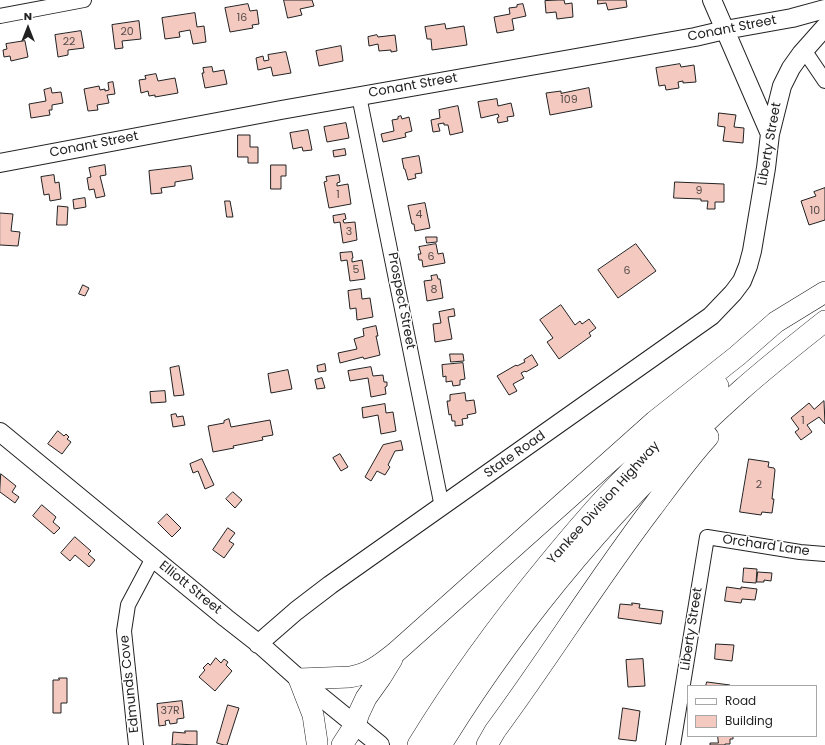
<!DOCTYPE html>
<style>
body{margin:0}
#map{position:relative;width:825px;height:745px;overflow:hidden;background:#fff;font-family:Poppins,sans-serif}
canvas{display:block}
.legend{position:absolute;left:687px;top:685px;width:130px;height:52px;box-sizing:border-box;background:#fff;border:1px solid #a7a7a7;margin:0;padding:5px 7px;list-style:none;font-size:12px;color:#222}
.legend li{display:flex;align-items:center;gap:8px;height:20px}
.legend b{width:20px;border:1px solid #a7a7a7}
.north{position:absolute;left:8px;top:8px;width:40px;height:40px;-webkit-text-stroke:3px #fff;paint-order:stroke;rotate:0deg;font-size:11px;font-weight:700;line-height:16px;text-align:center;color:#222}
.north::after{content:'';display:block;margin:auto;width:14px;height:18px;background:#222;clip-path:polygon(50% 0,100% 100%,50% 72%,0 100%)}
</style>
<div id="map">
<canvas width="825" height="745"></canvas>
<ul class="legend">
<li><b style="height:5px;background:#fff"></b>Road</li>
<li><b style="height:11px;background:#f3c9c0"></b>Building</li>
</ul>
<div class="north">N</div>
</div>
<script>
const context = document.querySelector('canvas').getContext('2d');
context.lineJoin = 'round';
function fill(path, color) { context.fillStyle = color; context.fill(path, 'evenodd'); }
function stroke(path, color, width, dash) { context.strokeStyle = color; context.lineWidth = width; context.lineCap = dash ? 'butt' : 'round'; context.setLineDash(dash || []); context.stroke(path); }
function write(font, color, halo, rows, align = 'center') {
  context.font = font + ' Poppins,sans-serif'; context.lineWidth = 3; context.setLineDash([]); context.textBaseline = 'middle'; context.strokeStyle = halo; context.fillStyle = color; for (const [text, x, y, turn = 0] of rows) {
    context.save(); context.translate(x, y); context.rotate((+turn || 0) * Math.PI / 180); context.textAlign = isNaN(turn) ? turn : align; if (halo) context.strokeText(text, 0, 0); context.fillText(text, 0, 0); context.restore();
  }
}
const building = new Path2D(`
 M284,0H312L314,6L300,9L302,15L288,18Z
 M559,0H564L565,4L572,3L573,17L557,19L556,12L546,13L545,1Z
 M598,0H626L627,7L608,10L606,3L598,4Z
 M248,4L250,11L257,10L259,24L252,25L253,28L230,32L225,8Z
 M523,4L526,16L512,19L514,30L497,33L494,17L510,14L509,8L517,7V5Z
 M195,13L197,27L204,26L206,42L193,44L190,30L179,32L180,37L165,39L162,18Z
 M139,21L141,39L122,41L123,48L115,49L112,25Z
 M445,24L446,29L464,26L467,45L432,50L431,39H427L425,27Z
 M81,31L84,48L68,50V55L58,57L55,35Z
 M377,35L378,37L395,35L397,51L391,52V50L379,51L378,44L369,46L368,37Z
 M25,41L28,57L11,61L10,56L4,57L3,50L7,49L6,44Z
 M341,46L343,61L319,66L316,51Z
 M286,52L291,73L273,76L271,67L258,70L256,58L263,56L264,61L269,60L268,55Z
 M680,64L681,67L694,65L696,82L683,83V81L678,82L679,88L666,90L665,85L659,86L656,68Z
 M212,67L213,72L224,70L227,84L205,88L202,73H204L203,68Z
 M156,74L158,81L175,78L178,93L155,97V95L149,96L148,91L141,93L139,80L146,79L145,76Z
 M113,82L115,94L107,95L109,103L97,105L98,110L88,111L84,89L99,86L100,90L105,89V91L109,90L108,83Z
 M51,88L52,93L61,92L63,103L52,105V110H49L50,115L31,118L29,104L46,101L44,90Z
 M589,88L592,107L550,115L546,93L561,91V93Z
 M497,99L498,106L511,103L514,116L507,117L508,121L498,123L497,118L499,117L498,114L481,118L478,102Z
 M458,106L463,132L450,135L448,125H444V123L438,124L440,131L433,132L431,120L440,118L439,110Z
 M719,113L736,115L734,127L744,128L743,143L723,141L725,127L718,126Z
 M401,116L402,119L409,117L412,131L405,133L406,137L383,142L381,134L394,131L392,120L398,119V117Z
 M346,123L349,138L327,142L324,127Z
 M308,130L312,150L303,151L302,147L293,149L290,133Z
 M238,135H250V147H258V163H248V157H238Z
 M345,149L346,155L334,157L333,151Z
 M419,156L422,173L415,174L416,178L408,180L405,169H404L402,159Z
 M105,165L106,175L100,176L105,196L96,198L94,189L89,190L87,178L91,177L89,168Z
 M271,165H286V176H281V189H271Z
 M191,166L193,179L175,182V186L161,188L162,193L151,194L149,171Z
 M54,175L55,183L59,182L61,199L50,201L49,194L44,195L41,177Z
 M339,175L340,182L337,183V186L348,184L351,204L329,208L324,182L327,181L326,177Z
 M675,182L724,184V202H715V209H707L708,201H701V199L674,198Z
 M825,188V220L809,225L801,201L816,196L814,192Z
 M85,198L86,207L74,209L73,200Z
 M225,201H230L233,217H227Z
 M425,203L430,228L415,231L414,224H412L408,206Z
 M58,206L68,207L67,225H57Z
 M0,213L13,214L11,231L20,232L18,246L0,245Z
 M345,214L346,219L343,220L344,223L355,222L357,240L343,243L340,222L334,223L333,216Z
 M426,237H437V242L427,243Z
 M436,244L438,254L443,253L445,263L423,267L422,260H419L418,254H421L419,247Z
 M636,244L656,271L618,298L598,270Z
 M352,252L353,258H352V262L362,260L365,279L350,281L347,260L341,261L340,253Z
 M437,275L438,279H440L443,298L427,301L424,281L432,280L431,276Z
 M83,285L89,288L85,296L79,294Z
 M361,289L362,299L370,298L373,317L357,320L356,308L350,309L348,291Z
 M561,305L575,325L580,321L582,324L589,319L596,328L589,333L591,336L559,359L547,342L553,338L540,320Z
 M454,309L455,316L448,317L452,339L435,342L433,324L441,323L439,312Z
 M376,326L378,336H376L380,355L364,359L363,357L340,363L338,353L357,349L354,339L364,336L363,329Z
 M450,354H463L464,361L451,362Z
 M532,355L538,365L526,372L525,371L521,373L524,378L513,384L517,391L509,395L497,376L516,365L517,366L525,362L524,360Z
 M463,363L465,379L460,380V385L453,386L452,381L446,382V376L443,377L442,365Z
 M325,364L326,371L318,372L317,366Z
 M179,366L184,395L174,396L170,368Z
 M371,367L373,376L383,375L384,382H387V386L385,387L386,394L371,397L368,378L350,381L348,371Z
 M288,370L292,389L271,393L268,374Z
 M322,378L325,388L317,389L315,380Z
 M165,391L166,402L151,403L150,392Z
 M465,393L466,401L474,400L476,413L467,415L468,418L462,419L463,425L455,426V421H452L451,414L449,415L447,401H450V395Z
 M824,401L825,424L819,417L807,425L812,432L801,440L795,432L799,429L791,418L809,403L814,409Z
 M385,404L386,413L393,412L396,431L381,434L378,415L363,418L362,408Z
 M176,414L177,417L183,416L185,425L173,427L171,415Z
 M229,419L231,427L270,420L273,435L262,437L263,440L233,446L234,448L213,452L208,426L224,423V421Z
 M58,431L64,436L66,434L69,437L67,439L71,442L62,454L48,444Z
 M401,441L403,450L395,451L388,465L390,467L385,475L377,471L371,481L365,477L383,445Z
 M340,454L348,467L341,471L333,458Z
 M202,459L214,485L205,489L198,471L193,473L190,464Z
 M749,459L769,462L768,467L774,468L775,470L772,499H774L772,513L762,512L761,515L740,512Z
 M1,474L16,486L12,492L19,497L15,503L0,492Z
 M233,492L242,500L235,508L226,499Z
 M42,505L56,517L53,522L60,528L54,534L33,516Z
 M167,514L181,528L172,537L158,523Z
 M228,528L235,533L229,541L234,544L224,558L213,550Z
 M75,537L91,551L88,554L95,560L89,567L75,555L70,561L61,553Z
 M744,568L757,569L756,583L743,582Z
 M758,572L772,573L771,581L764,580V582H757Z
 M727,587L741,589V587L757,589L755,600L742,599L741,603L725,601Z
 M632,603L640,604L639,608L663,611L661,624L618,618L620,604L632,605Z
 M716,644L734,645L732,661L715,659Z
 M216,658L221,663L224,659L228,662L226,665L232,671L215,691L199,677L205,670L203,668L208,663L210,665Z
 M643,659L645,686L628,687L626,660Z
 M59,678H67V703H61V713H53V680H59Z
 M707,682L730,685V686H706Z
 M182,701L184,718L177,719V723L170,724L169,720L165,721L166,725L159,726L157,704Z
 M228,705L239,708L227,745H224L217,743Z
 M623,708L640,711L636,741L619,739Z
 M185,731H197V745L176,744V745H172L173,732L185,733Z
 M718,736H733V739H730V744H725V745H710V743H718Z`);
fill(building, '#f3c9c0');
stroke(building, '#222', 1);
const minor = new Path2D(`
 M0,16L84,0
 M804,50L825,81
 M359,96L442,507
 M136,745L124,631L128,605L153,558
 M673,745L707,537L800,552L825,554`);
const major = new Path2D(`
 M712,0L770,134
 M0,163L281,110L695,37L725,30L792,18L825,9
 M0,432L226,618L263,647L299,679L380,745
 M258,644L296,611L330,585L711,316L733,293L742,281L748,266L752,251L766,168L770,134L782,86L791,68L801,54L825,27`);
const highway = new Path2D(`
 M317,745V742L313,715L299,679L350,677C369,674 381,664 395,653L655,421L737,356L776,322L825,292
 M342,745L355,725L359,713L366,698L381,677L392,659
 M418,745C456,683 499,624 545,568C571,536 598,504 627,475C656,444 687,415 718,386
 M441,745C522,613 625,494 741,390C768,366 796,344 825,321
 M487,745L495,731C549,658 597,580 652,508C670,484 688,459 708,437`);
stroke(minor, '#222', 16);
stroke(major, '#222', 20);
stroke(highway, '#222', 22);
stroke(minor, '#fff', 14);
stroke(major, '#fff', 18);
stroke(highway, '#fff', 21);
write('11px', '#564c4a', null, [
 ["16",242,18],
 ["20",127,32],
 ["22",69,42],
 ["109",569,100],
 ["9",699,191],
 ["1",338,195],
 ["10",815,211],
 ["4",419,215],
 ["3",349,232],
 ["6",431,257],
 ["5",356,270],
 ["6",627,271],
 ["8",434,290],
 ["1",803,421],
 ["2",759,485],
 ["37R",170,711]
]);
write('13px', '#222', '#fff', [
 ["Conant Street",732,29,-11],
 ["Conant Street",413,86,-10],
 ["Liberty Street",770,144,-80],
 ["Conant Street",94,145,-11],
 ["Prospect Street",401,301,79],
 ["State Road",515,455,-35],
 ["Yankee Division Highway",604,503,-48],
 ["Orchard Lane",766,546,8],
 ["Elliott Street",190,588,39],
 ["Liberty Street",692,629,-81],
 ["Edmunds Cove",130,684,-96]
]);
</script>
